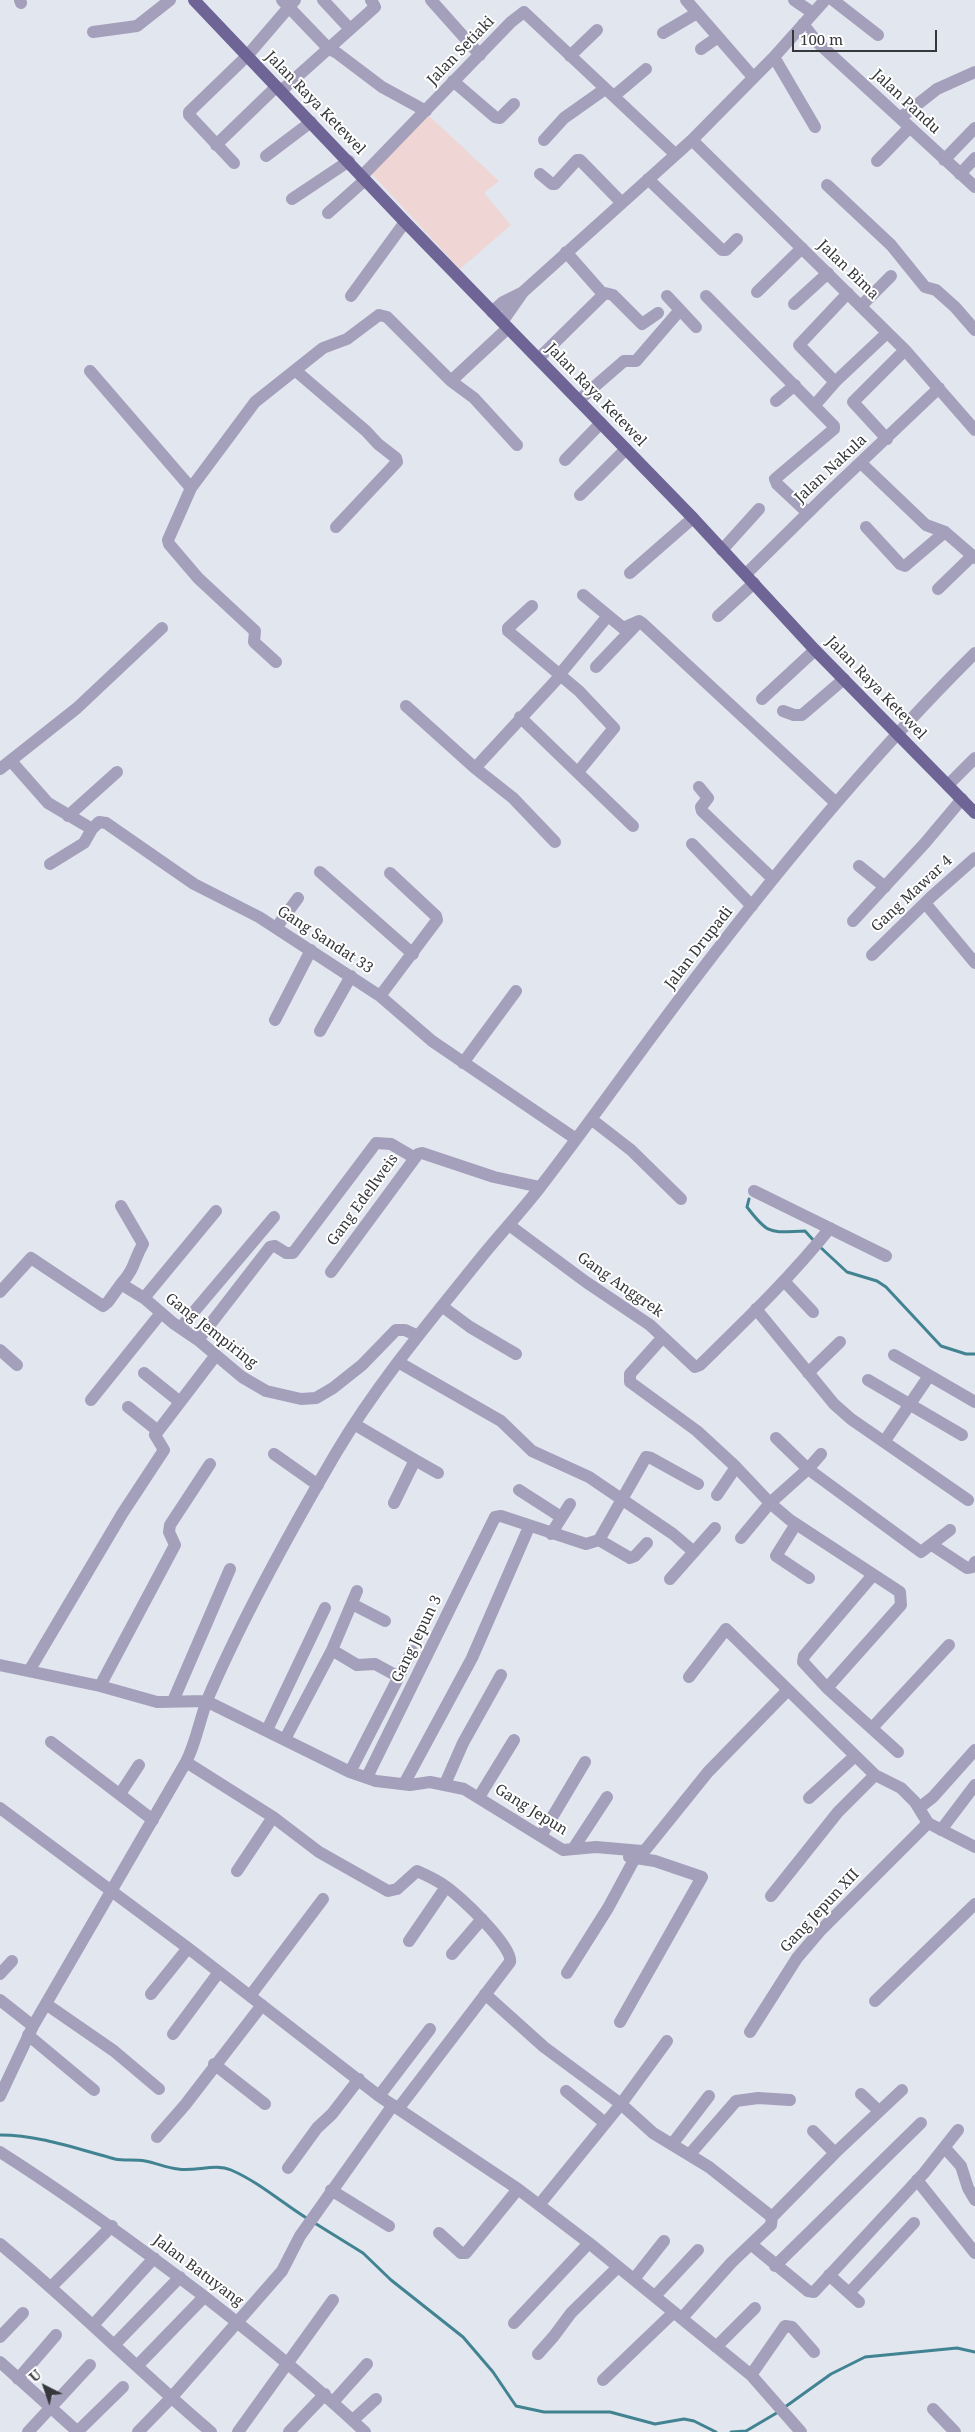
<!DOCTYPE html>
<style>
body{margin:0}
#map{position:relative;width:975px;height:2432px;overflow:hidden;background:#e1e6ef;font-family:"Noto Serif",serif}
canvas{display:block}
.north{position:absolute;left:20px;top:2362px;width:50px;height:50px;-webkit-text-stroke:4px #fff;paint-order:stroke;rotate:319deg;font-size:14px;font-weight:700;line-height:20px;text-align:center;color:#35373b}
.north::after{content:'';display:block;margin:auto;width:18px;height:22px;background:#35373b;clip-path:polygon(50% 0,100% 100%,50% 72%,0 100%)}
.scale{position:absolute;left:792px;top:30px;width:145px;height:22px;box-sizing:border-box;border:2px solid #35373b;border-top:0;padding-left:6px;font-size:15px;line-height:18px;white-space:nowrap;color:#35373b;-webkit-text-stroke:4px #fff;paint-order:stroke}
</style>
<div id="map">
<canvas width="975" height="2432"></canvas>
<div class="north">U</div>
<div class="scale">100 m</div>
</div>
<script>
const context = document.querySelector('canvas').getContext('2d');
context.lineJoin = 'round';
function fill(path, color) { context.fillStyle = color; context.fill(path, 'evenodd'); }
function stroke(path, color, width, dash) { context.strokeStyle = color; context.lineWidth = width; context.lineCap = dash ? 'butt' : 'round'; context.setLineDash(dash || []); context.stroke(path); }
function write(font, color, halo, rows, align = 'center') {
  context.font = font + ' "Noto Serif",serif'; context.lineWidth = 4; context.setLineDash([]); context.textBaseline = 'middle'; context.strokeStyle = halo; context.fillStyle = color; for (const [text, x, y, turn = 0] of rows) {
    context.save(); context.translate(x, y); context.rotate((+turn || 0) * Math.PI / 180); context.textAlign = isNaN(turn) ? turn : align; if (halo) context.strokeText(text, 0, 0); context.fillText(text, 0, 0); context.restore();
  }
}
fill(new Path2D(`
 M428,115L499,181L484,193L511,225L460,269L371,173Z`), '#efd5d3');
stroke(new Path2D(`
 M749,1199L747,1207C769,1236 770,1232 805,1231L815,1242
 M819,1246L847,1272L877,1281L886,1287L941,1346L966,1354H975
 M0,2135C39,2135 77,2149 115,2159C125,2161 135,2159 145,2161C156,2163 167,2168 178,2169C195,2172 215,2163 231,2170C259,2182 282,2203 308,2219
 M313,2222L363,2253L391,2280L463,2337L493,2372L516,2406L544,2412H610L655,2424L684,2419L694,2421L716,2432
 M785,2407L831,2374L865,2357L957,2348L975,2352
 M731,2432L746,2431L780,2411`), '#428392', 3);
stroke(new Path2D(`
 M20,0L21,3
 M282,0L329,49L337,53L382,87L426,111
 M323,0L350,29
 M431,0L480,55
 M686,0L753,77
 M794,0L813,13
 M833,0L878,35
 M524,12L675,154
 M803,24L816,41L975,187
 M93,32L137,26L170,0
 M663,33L697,13
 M701,49L718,37
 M570,56L597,30
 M774,57L815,127
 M453,81L495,117L500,118L514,104
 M281,91L375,7L371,0
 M614,96L646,69
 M900,118L937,89L975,72
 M544,140L564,118L605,89
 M692,140L905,350L975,430
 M216,145L276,87
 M266,156L311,122
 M944,160L975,128
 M877,161L910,127
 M234,163L189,115V112L247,56L295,0
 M540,174L552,184H555L577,160H580L622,203
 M960,174L975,158
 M362,176L511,22L524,12
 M648,179L722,250H726L737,239
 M827,185L891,245L925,287L936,290L955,307L975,330
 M292,199L349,161
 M328,213L365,180
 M566,252L603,294
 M757,292L802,248
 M351,296L405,222
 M667,296L696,327
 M706,296L834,426V429L775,479L777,484L808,513
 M794,304L828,273
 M861,306L891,276
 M492,312L503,302L523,292
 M502,322L523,292L692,140L774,57L825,0
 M539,358L605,293L613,295L642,324L658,313
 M90,371L191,488
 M296,371L366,431L378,444L396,458L397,462L336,527
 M451,381L508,328
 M835,382L799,345L848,293
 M579,400L624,361H636L680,310
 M776,401L795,385
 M814,406L835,382L887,333
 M887,439L853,402L905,350
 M565,460L601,423
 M861,463L926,525L945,532L975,558
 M580,495L626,449
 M866,527L900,564L905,566L945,532
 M722,550L759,509
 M630,573L693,518
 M746,574L825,496L939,388
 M938,589L972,556
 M583,595L623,628L639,621L642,623L835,802
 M532,606L508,628V631L579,691L614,728L578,772
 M718,616L754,583
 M276,662L254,642L255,631L198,578L169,544L168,540L191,488L255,402L323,348L347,339L379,315L387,317L451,381L474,398L517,445
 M596,667L636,625
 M560,674L607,617
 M762,699L815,650
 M406,706L475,768L513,798L555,842
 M783,711L794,715H802L844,679
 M520,717L633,826
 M11,761L48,803L92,829
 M475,768L560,676
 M0,769L77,708L162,628
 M948,785L975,758
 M699,787L708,798L701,807L702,811L773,879
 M68,816L117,772
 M692,844L752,906
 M50,864L84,843L92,829L99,822L106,823L194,884L259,917L380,996L432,1041L576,1139
 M859,866L885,887
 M320,872L413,954
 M925,903L975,963
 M853,921L925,843L962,799
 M276,928L298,898
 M872,955L931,897L975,858
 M380,996L437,920L436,916L390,873
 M275,1020L311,950
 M320,1031L351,976
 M463,1063L516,991
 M591,1119L631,1150L681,1199
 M754,1191L886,1256
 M509,1225L586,1282L650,1325L695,1367L700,1365C745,1321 791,1277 830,1228
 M331,1272L418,1154L422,1153L494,1177L540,1187
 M784,1281L813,1312
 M121,1284C136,1267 133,1261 143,1244L121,1206
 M0,1292L31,1258L103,1306L108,1302L121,1284L144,1298L173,1323L198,1340L242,1377L266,1391L301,1399L316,1398L333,1388L362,1365L396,1330H405L418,1336
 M144,1298L216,1211
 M443,1307L470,1327L516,1354
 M756,1309L834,1404L851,1419L968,1500
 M181,1327L274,1217
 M663,1337L630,1374V1382L697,1431L736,1467L770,1503L790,1520L900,1592L901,1605L827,1688
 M198,1340L270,1247L275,1246L286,1253H293L376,1143L391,1144L415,1158
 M0,1350L17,1365
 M894,1355L975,1402
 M398,1362L501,1421L532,1451L589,1477L673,1534L694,1552
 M144,1373L180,1402
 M808,1373L840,1342
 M868,1380L962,1435
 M91,1400L161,1313
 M128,1407L158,1431
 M354,1424L415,1460L394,1503
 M776,1438L808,1469L921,1552L950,1530
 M884,1442L929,1376
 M274,1454L318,1485
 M415,1460L438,1473
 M519,1490L561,1517
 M717,1495L736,1467
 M796,1524L776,1556L809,1578
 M551,1534L570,1504
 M741,1538L770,1503L808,1469L821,1454
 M599,1540L630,1558L635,1556L647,1543
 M932,1545L967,1568L972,1567L975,1562
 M873,1575L804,1656L803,1662L827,1688L898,1752
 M670,1579L715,1528
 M352,1604L385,1621
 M332,1650L357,1665L375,1664L399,1677
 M0,1665L100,1686L175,1545L169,1532L170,1525L210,1464
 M29,1671L122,1514L164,1450L155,1435L216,1355
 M689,1677L726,1629L875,1775L901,1788L915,1802L928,1823L975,1847
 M100,1686L157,1702L206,1701L350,1772L376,1781L410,1785L430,1782L464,1789L563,1850L596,1847L642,1851L646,1849L708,1772L788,1690
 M173,1701L230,1569
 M872,1728L949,1645
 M267,1730L325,1608
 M285,1739L332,1650L357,1591
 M51,1742L153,1820
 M186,1762L273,1817L319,1852L388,1891L397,1889L417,1871C426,1875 437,1880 445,1886C459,1895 514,1947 510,1962L398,2109
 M350,1772L412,1651
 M367,1777L495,1517L501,1516L586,1544L599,1540L646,1457L651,1458L698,1484
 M404,1784L472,1658L529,1527
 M445,1784L463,1743L501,1675
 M120,1794L139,1765
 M479,1797L514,1740
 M809,1798L855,1756
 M0,1808L188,1948L379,2096L518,2189L589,2243L751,2375L801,2432
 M919,1808L933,1797L975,1750
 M941,1830L975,1785
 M541,1836L585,1762
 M573,1849L607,1797
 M237,1871L273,1817
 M771,1896L838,1812L875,1775
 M409,1941L446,1887
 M452,1954L482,1919
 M567,1973L608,1908L635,1858
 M0,1974L12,1961
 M151,1994L188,1948
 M485,1994L544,2047L621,2104L653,2133L709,2167L772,2217
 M250,1996L323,1899
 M0,2000L33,2026
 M875,2001L975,1904
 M46,2004L114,2051L159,2089
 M620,2022L702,1877L655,1861L629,1857
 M750,2032L797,1958L820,1931L928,1823
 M173,2034L219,1972
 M28,2035L94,2090
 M214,2064L265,2104
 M566,2091L605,2123
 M861,2094L879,2111
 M0,2096L33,2026L186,1762C198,1739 200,1714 211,1691C247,1609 291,1530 336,1453C377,1384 429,1322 479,1260C499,1235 521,1212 541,1186C594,1117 644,1045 697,976C783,863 874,753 975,653
 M379,2096L430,2029
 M813,2131L835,2153
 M157,2137L185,2105L262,2005
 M673,2143L709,2096
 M945,2148L961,2166L968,2188L975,2200
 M0,2152C71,2197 138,2246 205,2297C260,2340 314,2384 365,2432
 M690,2154L736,2101L758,2098L790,2100
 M288,2168L317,2128L332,2114L359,2079
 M917,2180L975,2253
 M331,2190L389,2226
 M539,2205L621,2104L667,2041
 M439,2233L461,2253H466L518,2189
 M0,2244C73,2304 139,2371 211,2432
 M752,2245L808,2291L814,2292L924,2173L958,2130
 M775,2266L921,2123
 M829,2275L859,2302
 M634,2279L664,2241
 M52,2286L112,2226
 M849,2293L914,2223
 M655,2296L698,2250
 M682,2318L731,2263L771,2225L772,2217L835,2153L902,2090
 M514,2323L589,2243
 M94,2324L154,2258
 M0,2337L23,2313
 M115,2344L180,2277
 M716,2347L755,2308
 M538,2354L554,2336L571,2313L618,2267
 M0,2362L78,2432
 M138,2365L204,2297
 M751,2375L785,2326L792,2327L814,2352
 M18,2379L56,2335
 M603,2380L674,2312
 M333,2402L367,2364
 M933,2409L955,2432
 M353,2420L376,2399
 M28,2432L90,2365
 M77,2432L123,2387
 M138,2432L171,2398L282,2271L300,2236L393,2105
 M238,2432L333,2300
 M289,2432L325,2394`), '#a4a0bc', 12);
stroke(new Path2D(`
 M194,0L405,222L693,518L815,650L975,813`), '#6e6496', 12);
write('15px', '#35373b', '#fff', [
 ["Jalan Setiaki",461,51,-46],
 ["Jalan Pandu",906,102,43],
 ["Jalan Raya Ketewel",315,103,46],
 ["Jalan Bima",848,270,44],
 ["Jalan Raya Ketewel",596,395,46],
 ["Jalan Nakula",831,469,-43],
 ["Jalan Raya Ketewel",876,688,46],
 ["Gang Mawar 4",912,894,-43],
 ["Gang Sandat 33",325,940,33],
 ["Jalan Drupadi",699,948,-52],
 ["Gang Edellweis",363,1200,-54],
 ["Gang Anggrek",620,1285,35],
 ["Gang Jempiring",211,1331,38],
 ["Gang Jepun 3",417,1639,-64],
 ["Gang Jepun",531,1810,32],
 ["Gang Jepun XII",820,1911,-47],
 ["Jalan Batuyang",198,2271,37]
]);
</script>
